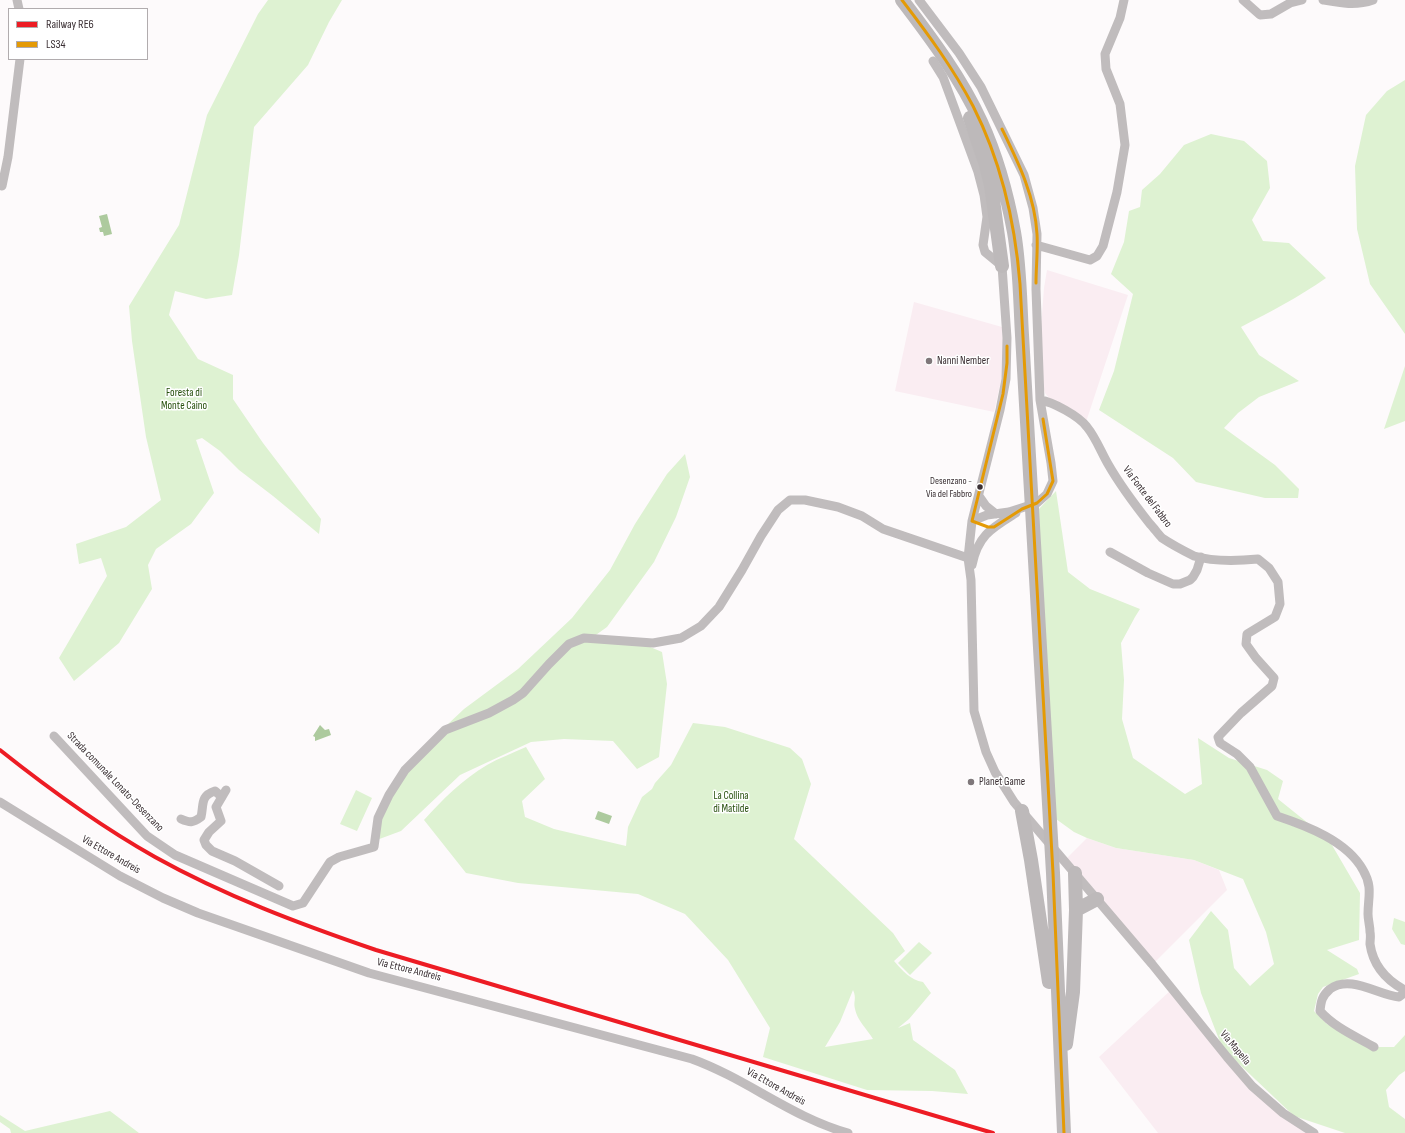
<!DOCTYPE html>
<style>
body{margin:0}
#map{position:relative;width:1405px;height:1133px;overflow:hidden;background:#fdfafb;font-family:"Sofia Sans Condensed",sans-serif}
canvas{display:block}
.legend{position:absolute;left:8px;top:8px;width:140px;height:52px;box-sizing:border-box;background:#fff;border:1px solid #b1acae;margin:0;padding:5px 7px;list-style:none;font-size:12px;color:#3b3034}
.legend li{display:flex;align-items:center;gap:8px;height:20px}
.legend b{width:20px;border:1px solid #b1acae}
</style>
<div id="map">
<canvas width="1405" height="1133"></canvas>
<ul class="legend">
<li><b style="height:5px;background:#ed1c24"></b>Railway RE6</li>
<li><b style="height:5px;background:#e49a05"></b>LS34</li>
</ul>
</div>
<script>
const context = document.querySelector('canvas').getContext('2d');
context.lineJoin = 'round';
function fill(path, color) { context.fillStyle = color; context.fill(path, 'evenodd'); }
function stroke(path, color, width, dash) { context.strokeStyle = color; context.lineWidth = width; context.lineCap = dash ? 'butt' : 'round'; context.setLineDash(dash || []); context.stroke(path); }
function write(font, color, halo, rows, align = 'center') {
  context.font = font + ' "Sofia Sans Condensed",sans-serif'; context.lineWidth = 3; context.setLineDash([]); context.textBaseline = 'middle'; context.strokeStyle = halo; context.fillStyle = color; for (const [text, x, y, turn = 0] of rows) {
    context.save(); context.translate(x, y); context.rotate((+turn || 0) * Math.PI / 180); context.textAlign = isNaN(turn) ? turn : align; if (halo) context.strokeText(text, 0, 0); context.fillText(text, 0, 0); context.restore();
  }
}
fill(new Path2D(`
 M1047,270L1128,295L1086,422L1049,398L1045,393L1038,367L1044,288Z
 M914,302L1002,327L1004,350L1002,377L994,412L895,391Z
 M1087,838L1116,848L1194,860L1219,870L1227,890L1154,963L1100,896L1067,858Z
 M1172,989L1252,1086L1314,1133H1158L1099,1057Z`), '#faedf2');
fill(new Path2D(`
 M268,0H342L329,22L308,65L254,127L239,255L232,295L206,299L175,291L169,315L198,359L233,375V399L263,443L321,519L319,534L273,496L239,470L220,451L202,438L196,440L214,493L191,524L156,549L148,565L152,589L119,643L74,681L59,658L107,576L101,558L79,564L76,544L126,527L161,500L146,437L132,341L129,306L179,225L207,115L258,14Z
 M1405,80V334L1370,284L1357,229L1355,166L1366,115L1387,91Z
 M1211,134L1244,141L1267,161L1270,188L1252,220L1263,241L1289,243L1326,278C1299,297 1270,312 1241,327L1259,355L1299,381L1259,397L1238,413L1224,428L1275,465L1299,489L1298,498H1265L1196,482L1173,458L1099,410L1114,371L1133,294L1111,274L1124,242L1129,211L1140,207L1142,190L1160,174L1184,145Z
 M1405,366V421L1384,429Z
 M685,454L690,477L676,517L654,562L607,627L593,637L629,638L662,652L667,684L659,757L637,769L613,741L564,739L531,742L460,775L401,831L374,841L376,814L411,759L464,709L518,669L572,618L610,570L635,524L667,474Z
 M1056,491L1068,572L1090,589L1140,609L1135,617L1121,643L1124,680L1122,719L1133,758L1185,794L1202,784L1198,738L1229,758L1267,770L1283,781L1278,799L1329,840L1360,893L1359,940L1327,950L1357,969L1359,974L1323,987L1318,994L1314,1011L1327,1024L1343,1031L1372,1047H1394L1405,1035V1071L1399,1075L1386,1090L1389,1107L1405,1119V1133H1345L1294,1116L1218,1044L1220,1042L1201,993L1189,940L1211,911L1228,930L1234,968L1250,986L1274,964L1266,932L1243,879L1194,860L1116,848L1087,838L1074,832L1056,819L1038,510Z
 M693,723L725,727L790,748L802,759L811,784L794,839L893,933L905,951L894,961C903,971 910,980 923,982L931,993L909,1019L898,1028L910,1023L913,1040L955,1070L968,1094L932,1091L867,1090L763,1057L770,1028L728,960L685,914L638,894L518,883L466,873L424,820C443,799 462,780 487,765C499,758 513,753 526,747L545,779L522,801L525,817L554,829L626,846L628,827L642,797L652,789L655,783L671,765ZM853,990C857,999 853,1001 855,1009C857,1020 867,1029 873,1039L825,1047L840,1022Z
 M356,790L372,798L357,831L340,824Z
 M1394,918L1405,922V945L1401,944L1392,929Z
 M919,942L932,953L910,975L898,963Z
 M110,1111L139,1133H11L10,1129L0,1122V1115L25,1131Z`), '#def2d2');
fill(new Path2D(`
 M107,214L112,234L104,236L103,232H100L99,228L102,227L99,216Z
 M320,725L325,730L329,729L331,735L315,741V737L313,736Z
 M598,811L612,816L609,824L595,819Z`), '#adca9e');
stroke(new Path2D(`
 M17,0L19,9
 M919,0L959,53L981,87L1024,175L1033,208L1037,234L1036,289L1040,400L1051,463L1053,481L1047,494L1037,503L1009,512L987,515L972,521
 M1243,0L1260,15L1271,14L1290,3L1302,0
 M1323,0C1340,3 1356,6 1373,0
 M933,61L943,77L978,172L984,195L987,217L983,245L985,252L1002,266L1007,338L1006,379L1000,410L972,521L968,558L971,580L974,711L986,752L995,772L1014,802L1152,964L1227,1057L1252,1086L1283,1113L1314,1133
 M2,186L8,157L20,59
 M1036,245L1090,260L1097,256L1103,246L1117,192L1125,145L1120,104L1106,69L1105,54L1120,18L1124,0
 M1040,400C1053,402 1079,416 1087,427C1096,438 1101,452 1108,464C1120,485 1135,505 1150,524C1154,528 1158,534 1162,538C1168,542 1188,553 1194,556C1214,562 1237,561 1258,559L1269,568L1278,582L1280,604L1275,617L1247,634L1246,644L1256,658L1274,678L1272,686L1241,713L1218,737L1220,743L1237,754L1250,767L1277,816C1307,826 1347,841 1363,870C1373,887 1368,897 1368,914C1368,920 1370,926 1370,932C1371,936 1370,940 1370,944C1373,965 1385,979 1403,989V994L1399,997C1378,995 1350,974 1330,989C1322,996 1321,1001 1320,1011C1334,1027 1355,1036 1374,1047
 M979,496L986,506L996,514
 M1110,552L1148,573L1173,584H1180L1190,580L1193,577L1197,570L1201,557
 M972,565C978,535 992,528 1016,513
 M54,736L147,836L175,855L293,906L303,903L330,862L339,857L374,847L378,818L389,795L405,770L445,730L489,713L513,700L523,693L549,664L569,644L584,638L653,643L681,638L701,626L719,607L742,570L761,536L778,510L790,500H805L838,507L862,516L883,529L968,558
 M226,790L216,807L221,821L209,832L204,840L206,845L212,851L235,861L279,886
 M0,802L120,876L163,898L198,913L369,973L692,1059C747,1079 791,1117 848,1133
 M181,819C190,823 193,823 201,817C204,804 200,796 215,791L222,797`), '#c0bcbd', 9);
stroke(new Path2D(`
 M902,0C931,38 961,78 981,122C997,157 1007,194 1014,232C1020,266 1020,301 1022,335L1053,873L1064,1133
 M970,118L986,165L991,185L1002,266
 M1022,811L1031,860L1049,982
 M1076,910L1097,899
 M1066,1044L1073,992L1076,910L1075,873`), '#bdb9ba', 14);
stroke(new Path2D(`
 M902,0C928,34 953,68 973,106C1001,161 1015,222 1020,284L1053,873L1064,1133
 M1002,129C1018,162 1035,196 1037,234C1038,250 1036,267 1036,283
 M1007,346V363L1003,394L972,521L988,527H994L1022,509L1037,503L1047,494L1053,481L1043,419`), '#e49a05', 3);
stroke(new Path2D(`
 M0,750C49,789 100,826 155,857C225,896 300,924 376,950L993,1133`), '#ed1c24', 4);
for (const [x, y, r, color] of [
 [929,361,4,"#7f777a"],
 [980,487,3.5,"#3b3034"],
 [971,782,4,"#7f777a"]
]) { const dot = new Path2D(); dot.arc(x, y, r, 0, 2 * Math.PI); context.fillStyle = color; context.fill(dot); stroke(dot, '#fff', 1.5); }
write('10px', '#3b3034', '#fff', [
 ["Desenzano -",972,481],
 ["Via del Fabbro",972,494]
], 'right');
write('11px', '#3b3034', '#fff', [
 ["Nanni Nember",937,361],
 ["Planet Game",979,782]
], 'left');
write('11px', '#264f0c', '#fff', [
 ["Foresta di",184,393],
 ["Monte Caino",184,406],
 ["La Collina",731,796],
 ["di Matilde",731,809]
]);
write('11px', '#3b3034', '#fff', [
 ["Via Fonte del Fabbro",1147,497,53],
 ["Strada comunale Lonato-Desenzano",115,782,46],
 ["Via Ettore Andreis",111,855,30],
 ["Via Ettore Andreis",409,970,14],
 ["Via Mapella",1235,1048,50],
 ["Via Ettore Andreis",776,1087,29]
]);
</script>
